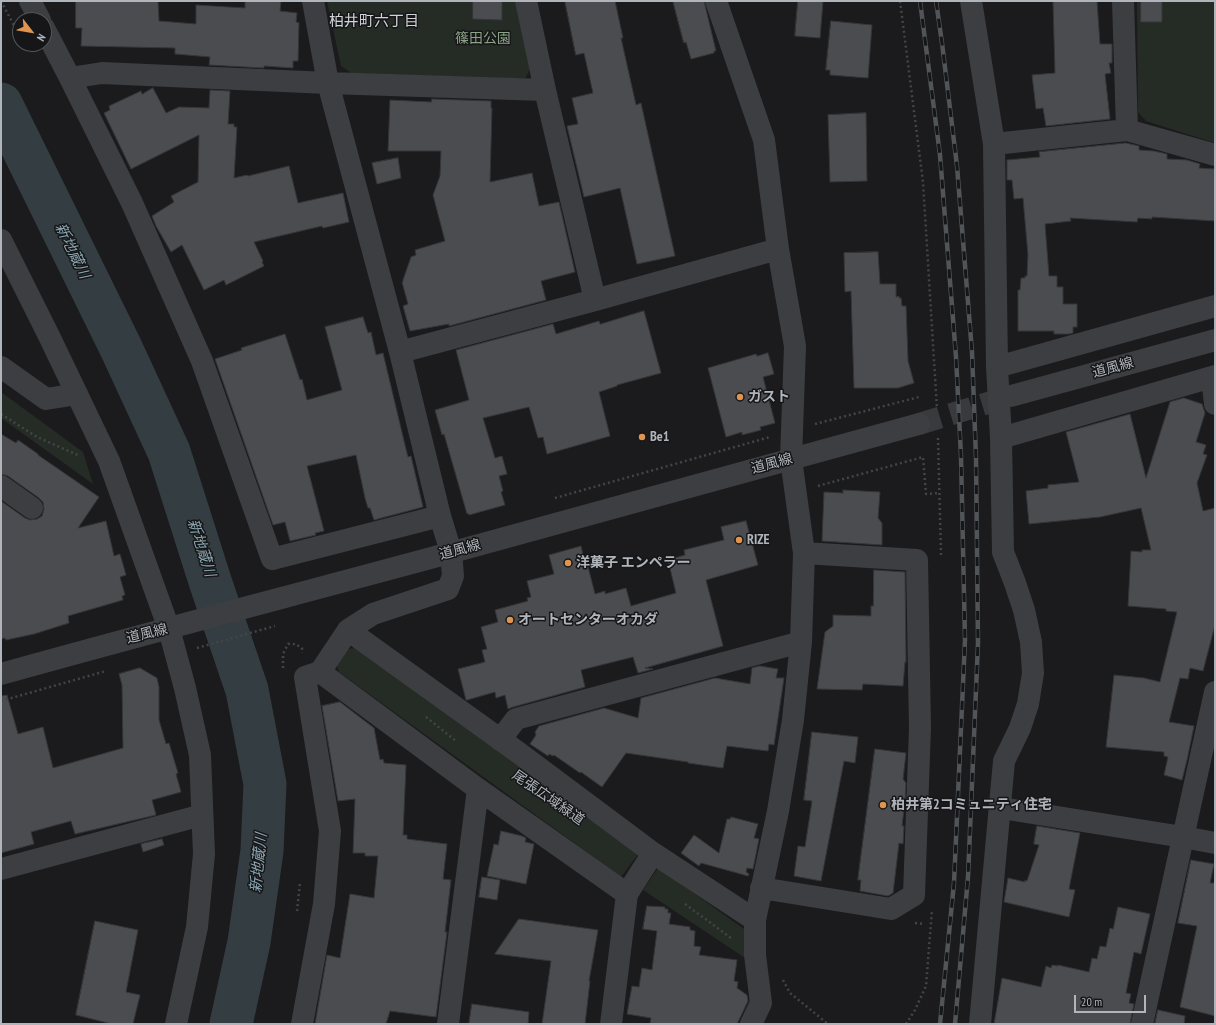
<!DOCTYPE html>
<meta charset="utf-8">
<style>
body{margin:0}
#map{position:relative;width:1216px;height:1025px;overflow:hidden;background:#1b1b1d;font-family:"PT Sans Narrow",sans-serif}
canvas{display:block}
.frame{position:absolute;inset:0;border:2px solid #afb5bb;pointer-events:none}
.north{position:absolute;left:12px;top:12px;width:40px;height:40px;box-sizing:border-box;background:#161618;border:1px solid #535659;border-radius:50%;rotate:121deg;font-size:11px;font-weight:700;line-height:16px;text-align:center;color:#afb5bb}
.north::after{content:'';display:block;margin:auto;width:14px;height:18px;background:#df9550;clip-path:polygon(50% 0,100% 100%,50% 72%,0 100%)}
.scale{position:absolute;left:1074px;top:995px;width:72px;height:18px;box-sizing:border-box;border:2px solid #afb5bb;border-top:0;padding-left:5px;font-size:12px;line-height:14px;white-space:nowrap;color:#afb5bb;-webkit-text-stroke:3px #161618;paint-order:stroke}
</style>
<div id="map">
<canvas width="1216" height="1025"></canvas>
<div class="frame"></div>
<div class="north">N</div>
<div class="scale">20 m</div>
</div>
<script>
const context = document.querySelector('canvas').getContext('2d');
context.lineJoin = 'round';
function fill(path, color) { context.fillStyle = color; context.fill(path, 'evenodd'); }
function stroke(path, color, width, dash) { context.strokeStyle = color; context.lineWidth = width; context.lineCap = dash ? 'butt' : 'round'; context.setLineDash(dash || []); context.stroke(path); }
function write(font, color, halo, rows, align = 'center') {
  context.font = font + ' "PT Sans Narrow","Noto Sans JP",sans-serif'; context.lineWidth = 3; context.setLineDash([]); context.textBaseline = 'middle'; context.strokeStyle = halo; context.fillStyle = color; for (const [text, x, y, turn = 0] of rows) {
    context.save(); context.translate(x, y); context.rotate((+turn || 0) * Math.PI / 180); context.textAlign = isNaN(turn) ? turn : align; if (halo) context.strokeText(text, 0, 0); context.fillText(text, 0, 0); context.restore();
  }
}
fill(new Path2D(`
 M327,1H515L530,69L525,79L351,73L341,66Z
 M1137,1H1215V143L1146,121L1138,112Z
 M1,392L83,452L93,484L1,418Z
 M357,648L639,853L621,877L339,672L336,663L346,649Z
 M658,868L747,931L751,962L643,890Z`), '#252c25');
stroke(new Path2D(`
 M1,104L121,348L169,452L210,581L247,690L265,784L262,851L249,942L231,1024`), '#343e42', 43);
const building = new Path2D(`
 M76,1H158L159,21L196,24V5L245,8V1H281L280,11L297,13L296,22L299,23L298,61H293V68L264,66V68L209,65L210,57L175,54V48L81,46L82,28H76Z
 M473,1H502V20L473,19Z
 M565,1H615L623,38H621L636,105L641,103L675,256L637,264L620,188L584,197L567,126L578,124L572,98L593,93L584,53L576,55Z
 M673,1H704L716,51H714V53L691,59L686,42L684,43Z
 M798,1H823L820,38L795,36Z
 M1097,1L1100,44H1112V63H1109L1111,73L1105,74L1110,119L1046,126L1043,108L1036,109L1032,75L1055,73L1053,2Z
 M1141,1H1162V22H1141Z
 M831,21L872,25L868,78L830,75V70H826Z
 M153,88L166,113L179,107L209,108L210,90L230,91L228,124H234V127H237L234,178L247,175L248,176L289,166L298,203L343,193L349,222L323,228L322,226L254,242L263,261L262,262L264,266L226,285L224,280L204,290L182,245L171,252L156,226L152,216L174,202L171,196L198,182L199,135L131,169L104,113L110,110L109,106L141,91L142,94Z
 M432,99L491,101V108H492L490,182L532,173L539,206L559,202L575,272L541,281L546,300L449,326V324L410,331L403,306L408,304L402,282H403V280L411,257L416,255L415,250L445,241L433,195L440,176L441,151H388L390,100L431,102Z
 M866,113L867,181L830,182L828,115Z
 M1126,143L1139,146V150L1154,151L1167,154V159L1187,160L1200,164L1199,168L1215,169V221L1152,217V219L1138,218L1137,222L1070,218L1071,221L1045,224L1049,276H1057V287H1063V304H1077V327H1073V333L1069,334H1054V331H1018V290H1020L1021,278H1025V276H1027L1028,255L1023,198L1014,199L1012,180H1007V160L1040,157L1039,152Z
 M398,158L401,178L377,184L372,163Z
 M878,252L880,284H896V297L899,296V298H901L902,306H906L908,361L914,383L898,388H854L851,291L845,292L844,253Z
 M644,311L661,373L617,385V386L599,392L610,436L547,454L543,437L538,438L529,407L483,418L495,458L502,456L507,474L499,476L503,491L501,492L505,505L469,515L468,513L467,514L444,434L442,435L435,410L469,400L456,350L553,324L556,334L599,321L600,324Z
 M363,317L368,333L371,332L376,355L383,353L405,445L408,457L411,456L423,507L374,520L370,508H368L365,498L356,455L307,466L324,531L315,533L316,535L290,541L285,522L273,525L215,359L242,350L241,348L285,334L300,380L302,379L307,400L342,390L325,327Z
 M768,353L774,374L763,377L775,423L760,427L761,430L742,435V432L726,437L708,368L756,354L757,356Z
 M1184,398L1202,404L1205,413L1196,442L1206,445L1203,454L1207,455L1197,483L1203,511L1215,508V625L1203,671L1190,668L1188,679L1180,678L1169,722L1194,726L1187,760L1182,780L1164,775L1168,757L1164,756V752L1106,747L1114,675L1144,678L1160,682L1177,612L1166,611V609L1128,606L1131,551L1142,552V550H1151L1141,508L1100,517L1029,524L1026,491L1048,488V485L1079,482L1066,432L1130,414L1146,478L1170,402Z
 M1,434L16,443L18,440L38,454V455L70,477L99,497L78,528L106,521L114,556L120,554L126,575L120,577L125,595L122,596L123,600L68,616L69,623L34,634L6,640L5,638L1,639V501L25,518L30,520L37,519L42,516L44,509L43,502L39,498L8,476L1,474Z
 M843,490L880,492L878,518L882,523V545L822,541L824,492L843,493Z
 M746,521L758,565L706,580L723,646L645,668L653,669L638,673L633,657L581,670L585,687L513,707L508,709L505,695L496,698L495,692L467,700H466L458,669L485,662L482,650L487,649L481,627L498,622L495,610L528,601L527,598L531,597L527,581L554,574L549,555L581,546L584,559H586L595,594L605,591V594L626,588L631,606L676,593L668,560L685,555L684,550L724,540L721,527Z
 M874,570L905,572L906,662H905L903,686L863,684L862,690L817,689L825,632L833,626V615L871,616V606H873Z
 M760,666L778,669L776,678H784L774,745L769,744L768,751L727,746L723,768L688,763V762L626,753L602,787L581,772L580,773L554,755L553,756L549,754L548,756L530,744L536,735L535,732L539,726L604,708L638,718L641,698L715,678L750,684L752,668Z
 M140,668L157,678L159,687V720L166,744L169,743L178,773L176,774L181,792L152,800L156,815L75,834L71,821L31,832L34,844L1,853V696L7,695L18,734L43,727L53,768L123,748L122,685L119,674Z
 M340,702L374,728L380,760L383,759L384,763L406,765L403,835H407V839L447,844L443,879L451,880L445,932H447L436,1017L390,1011L386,1024H315L327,955L340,958L350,894L374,898L378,856H365V853H353L355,799L338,801L322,706Z
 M812,732L858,737L855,763L844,761L821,881L794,876L798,846L805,847L812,801L804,800Z
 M875,749L906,753L903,779L906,783L905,801L902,826H904L903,844L899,843L893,893L888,896L860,891L861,880H858Z
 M731,817L758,824L754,838L759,839L753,869L747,868L746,872L749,874L748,876L701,863L699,866L681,853L694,835L719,853L727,819H730Z
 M1037,826L1080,833L1069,889L1075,890L1069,917L1004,902L1008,878L1025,882V880L1027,881L1039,845L1034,844Z
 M501,831L522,836L526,838L525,842L534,844L526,884L487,876L494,844L498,845Z
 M162,839L164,845L143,852L141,844Z
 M1191,860L1214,864L1210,883H1215V1016L1180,1007L1197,926L1178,923Z
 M482,877L500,880L497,900L479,897Z
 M647,906L665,907V909H668V913H671L669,924L690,927V930L695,931L694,946L701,947L699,955L737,960L734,981L738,982L737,988L747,995L748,1001L737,1024H650L651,1018L627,1014L632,986L639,987L642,968L652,970L657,931L643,929Z
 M1118,907L1150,914L1141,954L1134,952L1126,993L1131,994L1129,1003L1134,1004L1130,1024H994L1002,978L1041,987L1046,966L1051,968L1052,965L1058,966V965L1089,972L1092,958L1097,959L1100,946L1106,947L1110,928L1113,929Z
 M519,919L598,930L589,981H590L585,1024H542L551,961L495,954Z
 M95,921L138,930L126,992L140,995L133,1024H112L76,1015Z
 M472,1004L529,1012L528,1024H469Z
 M1158,1010L1185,1016L1184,1024H1155Z`);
fill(building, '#4a4c4f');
stroke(building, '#353638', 1);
stroke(new Path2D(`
 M919,424L1011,396`), '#393a3d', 22, [22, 11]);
stroke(new Path2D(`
 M1,1L20,37
 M900,1L923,182L937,409
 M1,414L37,437L80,456
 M815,424L919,397
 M938,438L941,555
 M818,486L923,457L926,494L939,493
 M555,498L770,437
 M197,648L275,626
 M283,668V654L288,644C294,643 297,645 302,648V653
 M1,701L106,671
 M426,717L456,741
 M685,904L731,938
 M297,911L300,883
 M915,923L925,924
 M783,980L790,993L828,1024
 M906,1024L915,1010L926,986L932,910`), '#424548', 2.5, [2, 3]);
stroke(new Path2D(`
 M30,1L40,20
 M526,1L545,90L595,300
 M716,1L764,140L778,249L795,346L791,459L804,553L801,642L793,720L778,811L755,920V955L761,1003L751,1024
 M971,1L994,144L997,367L1001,438L1003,552L1015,583L1024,610L1031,642L1033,673L1028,704L1020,728L1004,761L980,1024
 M1123,1L1127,130
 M44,28L70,78L132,203L202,361L272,559L440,516
 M70,78L102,73L328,83L545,90
 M994,144L1127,130L1215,155
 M400,352L595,300L778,249
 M1,367L46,399L77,394
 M997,367L1215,306
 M1212,377L1215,404
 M1001,438L1215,376
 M1,486L32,508
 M348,630L519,753L653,853L755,920
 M320,672L478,789L627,894
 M500,740L516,719L801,642
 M1001,808L1183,837L1215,843
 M1,869L202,815
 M761,888L891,909L914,895L920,728L917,560L804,553
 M302,1024L324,904L330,831L305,677L320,672L348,630L373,614L448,589L453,576L451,552L440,516L400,352L328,83L313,1
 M448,1024L478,789
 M611,1024L627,894L653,853
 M1142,1024L1215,692`), '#3c3e41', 22);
stroke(new Path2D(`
 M1,240L50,338L109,461L169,629L185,688L200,755L204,854L197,927L176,1024
 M1011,396L1215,340
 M1,674C151,632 302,593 453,552C608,510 763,466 919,424`), '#3c3e41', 22);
const rail = new Path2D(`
 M920,1L940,155L956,357L961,456L965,640L954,883L940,1024
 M936,1L942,43L957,166L972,352L976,458L978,643L968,877L955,1024`);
stroke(rail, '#515458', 4.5);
stroke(rail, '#161618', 3, [9]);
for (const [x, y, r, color] of [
 [740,397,4,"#df9550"],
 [642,437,4,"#df9550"],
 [739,540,4,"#df9550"],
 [568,563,4,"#df9550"],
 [510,620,4,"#df9550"],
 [883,805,4,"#df9550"]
]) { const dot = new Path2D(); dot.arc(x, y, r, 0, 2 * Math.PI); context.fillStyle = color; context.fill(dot); stroke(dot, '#161618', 1.5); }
write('14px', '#8ca388', '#161618', [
 ["篠田公園",483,39]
]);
write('14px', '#afb5bb', '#161618', [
 ["道風線",1113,368,-15],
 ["道風線",772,464,-15],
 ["道風線",460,550,-15],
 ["道風線",147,634,-14],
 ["尾張広域緑道",548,798,35]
]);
write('bold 14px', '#afb5bb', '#161618', [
 ["ガスト",748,397],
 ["Be1",650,437],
 ["RIZE",747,540],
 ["洋菓子 エンペラー",576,563],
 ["オートセンターオカダ",518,620],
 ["柏井第2コミュニティ住宅",891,805]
], 'left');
write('15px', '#cfd3d7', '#161618', [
 ["柏井町六丁目",374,22]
]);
write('italic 15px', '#8aa6b1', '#161618', [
 ["新地蔵川",72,251,64],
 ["新地蔵川",201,548,72],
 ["新地蔵川",259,863,-84]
]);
</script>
